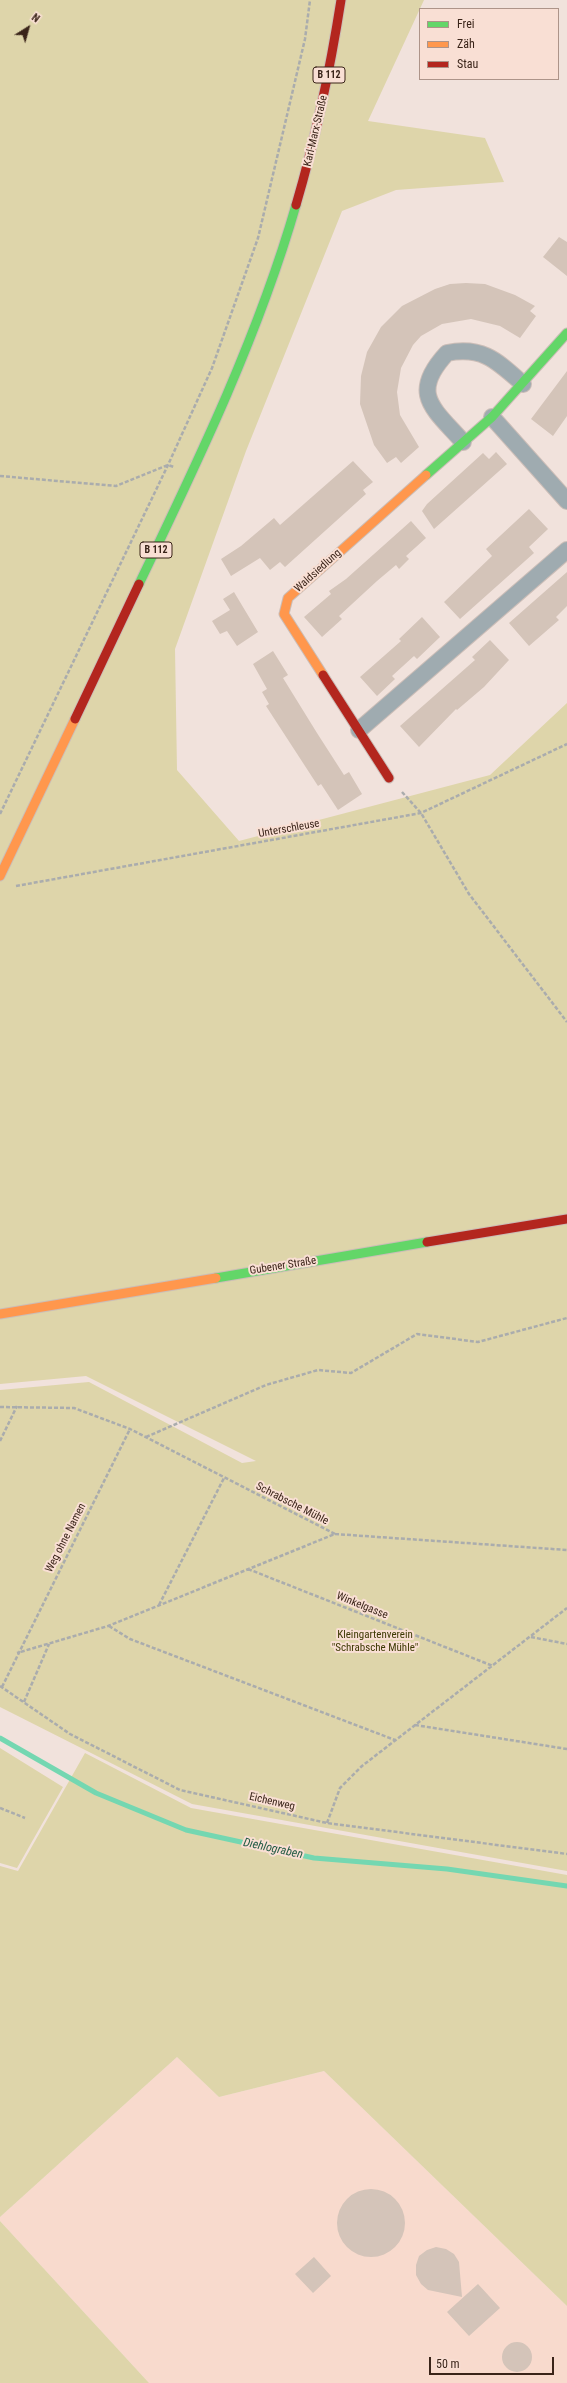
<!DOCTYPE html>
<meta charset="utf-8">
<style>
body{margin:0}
#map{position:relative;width:567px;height:2383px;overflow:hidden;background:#f1e2dc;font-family:"Roboto Condensed",sans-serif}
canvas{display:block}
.legend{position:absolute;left:419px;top:8px;width:140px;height:72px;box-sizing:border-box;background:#f9dfd4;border:1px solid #ad9489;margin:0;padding:5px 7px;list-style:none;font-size:12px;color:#3a2419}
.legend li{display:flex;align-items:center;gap:8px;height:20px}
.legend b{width:20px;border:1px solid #ad9489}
.north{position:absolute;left:8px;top:8px;width:40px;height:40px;-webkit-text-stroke:3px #f9dfd4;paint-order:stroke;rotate:37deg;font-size:11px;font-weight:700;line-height:16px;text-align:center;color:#3a2419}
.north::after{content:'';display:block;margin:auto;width:14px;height:18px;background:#3a2419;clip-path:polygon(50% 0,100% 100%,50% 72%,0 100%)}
.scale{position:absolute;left:429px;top:2357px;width:125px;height:18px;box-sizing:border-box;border:2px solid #3a2419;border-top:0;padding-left:5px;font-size:12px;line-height:14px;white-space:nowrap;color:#3a2419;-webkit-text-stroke:3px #f9dfd4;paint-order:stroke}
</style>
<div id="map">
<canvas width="567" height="2383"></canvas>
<ul class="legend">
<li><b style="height:5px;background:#63d668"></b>Frei</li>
<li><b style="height:5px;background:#ff974d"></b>Zäh</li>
<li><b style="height:5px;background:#b3261e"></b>Stau</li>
</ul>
<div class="north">N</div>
<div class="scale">50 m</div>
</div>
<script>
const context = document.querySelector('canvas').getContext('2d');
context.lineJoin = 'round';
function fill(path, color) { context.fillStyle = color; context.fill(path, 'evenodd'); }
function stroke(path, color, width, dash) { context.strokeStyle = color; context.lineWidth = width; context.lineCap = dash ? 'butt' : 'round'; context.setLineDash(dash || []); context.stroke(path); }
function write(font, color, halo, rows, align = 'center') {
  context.font = font + ' "Roboto Condensed",sans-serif'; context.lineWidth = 4; context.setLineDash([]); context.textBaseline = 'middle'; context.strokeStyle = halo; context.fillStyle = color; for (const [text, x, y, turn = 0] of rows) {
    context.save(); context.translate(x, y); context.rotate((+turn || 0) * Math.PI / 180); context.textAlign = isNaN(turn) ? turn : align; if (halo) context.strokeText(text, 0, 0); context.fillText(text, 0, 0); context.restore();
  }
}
fill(new Path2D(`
 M177,2057L219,2097L324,2071L567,2306V2383H149L0,2221V2217Z`), '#f8dacd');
fill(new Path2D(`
 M0,0H424L368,121L485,138L504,182L396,190L342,211L246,451L175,649L177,770L239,841L490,775L567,703V1871L192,1804L0,1707V1390L89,1382L242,1463L256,1461L86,1376L0,1384Z
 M0,1748L63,1787L17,1868L0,1863Z
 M85,1753L191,1808L567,1875V2306L324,2071L219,2097L177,2057L0,2217V1866L18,1871Z
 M0,2221L149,2383H0Z`), '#ded5aa');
stroke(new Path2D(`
 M0,1738L96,1793L186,1830L314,1858L447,1869L567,1886`), '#74d7b1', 5);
fill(new Path2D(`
 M559,237L567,242V276L543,257Z
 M466,283L485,284L515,295L535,306L530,311L536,316L520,338L500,326L471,319L442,324L421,336L413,345L401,368L397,392L400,415L419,447L401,463L396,457L387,463L374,445L360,404L361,376L367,352L381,327L402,306L435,289L450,284Z
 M567,371V416L553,436L531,419Z
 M496,452L507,464L434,529L422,511L427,504L483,453L489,459Z
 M353,461L373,482L363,490L366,494L285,567L280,562L270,570L260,558L231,576L221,559L241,546L274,518L280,525Z
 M529,509L548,529L529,547L534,553L460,619L444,602L492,556L486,549Z
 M411,521L426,538L406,556L409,559L399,569L396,565L377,581L339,616L342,619L322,637L304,617L331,594L329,591L346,579Z
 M567,572V606L556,617L559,620L529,646L509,623Z
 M234,592L258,632L237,646L227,631L220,634L212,621L230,610L223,599Z
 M422,617L440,637L417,659L414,656L392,676L395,679L377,696L360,677L401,641L399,639Z
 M490,640L509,660L484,687L457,710L456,709L419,747L400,726L475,660L472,657Z
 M273,651L288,675L283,678L317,733L344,775L349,772L362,794L338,810L321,784L318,786L266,706L269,704L262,692L267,689L253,664Z
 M337 2223a34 34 0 1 1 68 0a34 34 0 1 1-68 0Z
 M436,2247L446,2249L454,2254L459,2262L462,2297L428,2290L421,2284L416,2275V2265L419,2256L427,2250Z
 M314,2257L331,2276L313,2293L295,2274Z
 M478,2284L500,2308L469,2336L447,2312Z
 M502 2357a15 15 0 1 1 30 0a15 15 0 1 1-30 0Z`), '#d4c4b9');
const street = new Path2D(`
 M492,417L567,501
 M463,442C433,408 409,394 447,353C483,346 497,361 523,384
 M359,730L567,550`);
const fast = new Path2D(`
 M426,475L492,417L567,333
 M139,584C198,461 258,337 296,205
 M216,1278L427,1242`);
const slow = new Path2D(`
 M323,675L284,614L288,598L426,475
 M0,876L75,719
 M0,1314L216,1278`);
const jam = new Path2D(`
 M296,205C316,137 330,70 341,0
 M323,675L389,778
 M75,719L139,584
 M427,1242L567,1219`);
stroke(street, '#cbbdb7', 18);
stroke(fast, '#cbbdb7', 11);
stroke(slow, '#cbbdb7', 11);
stroke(jam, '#cbbdb7', 11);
stroke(new Path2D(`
 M0,476L116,486L168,465L174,467
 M402,792L421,813L469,894L567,1022
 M0,814L168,465L212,368L258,238L305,39L310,0
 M16,886L421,813L567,744
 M0,1407L74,1408L130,1429L335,1534L108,1626L17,1653
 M146,1437L266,1385L318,1370L351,1373L417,1334L478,1342L567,1318
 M0,1441L17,1406
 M335,1534L567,1550
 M248,1569L493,1666
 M159,1605L224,1478
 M109,1626L130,1639L395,1740
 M531,1637L567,1644
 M0,1686L70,1734L180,1790L327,1823L567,1854
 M2,1687L130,1429
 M24,1702L49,1644
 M415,1725L567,1749
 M0,1808L25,1818
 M327,1823L340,1788L362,1766L567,1608`), '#aaacad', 2.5, [4, 2]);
stroke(street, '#9fabb0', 16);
stroke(fast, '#63d668', 9);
stroke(slow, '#ff974d', 9);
stroke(jam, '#b3261e', 9);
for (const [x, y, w] of [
 [329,75,32],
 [156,550,32]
]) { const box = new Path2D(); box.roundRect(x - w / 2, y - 8, w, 16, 3); context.fillStyle = '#f9dfd4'; context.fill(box); stroke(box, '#3a2419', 1); }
write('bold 10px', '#3a2419', null, [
 ["B 112",329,75],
 ["B 112",156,550]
]);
write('11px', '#3a2419', '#f9dfd4', [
 ["Karl-Marx-Straße",316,131,-77],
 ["Waldsiedlung",318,571,-42],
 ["Unterschleuse",289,829,-10],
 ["Gubener Straße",283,1266,-9],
 ["Schrabsche Mühle",292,1504,27],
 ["Weg ohne Namen",66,1538,-63],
 ["Winkelgasse",362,1606,22],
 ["Eichenweg",272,1802,13]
]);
write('11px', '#3d3903', '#f9dfd4', [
 ["Kleingartenverein",375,1635],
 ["\"Schrabsche Mühle\"",375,1648]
]);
write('italic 12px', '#225b45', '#f9dfd4', [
 ["Diehlograben",273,1849,12]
]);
</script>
